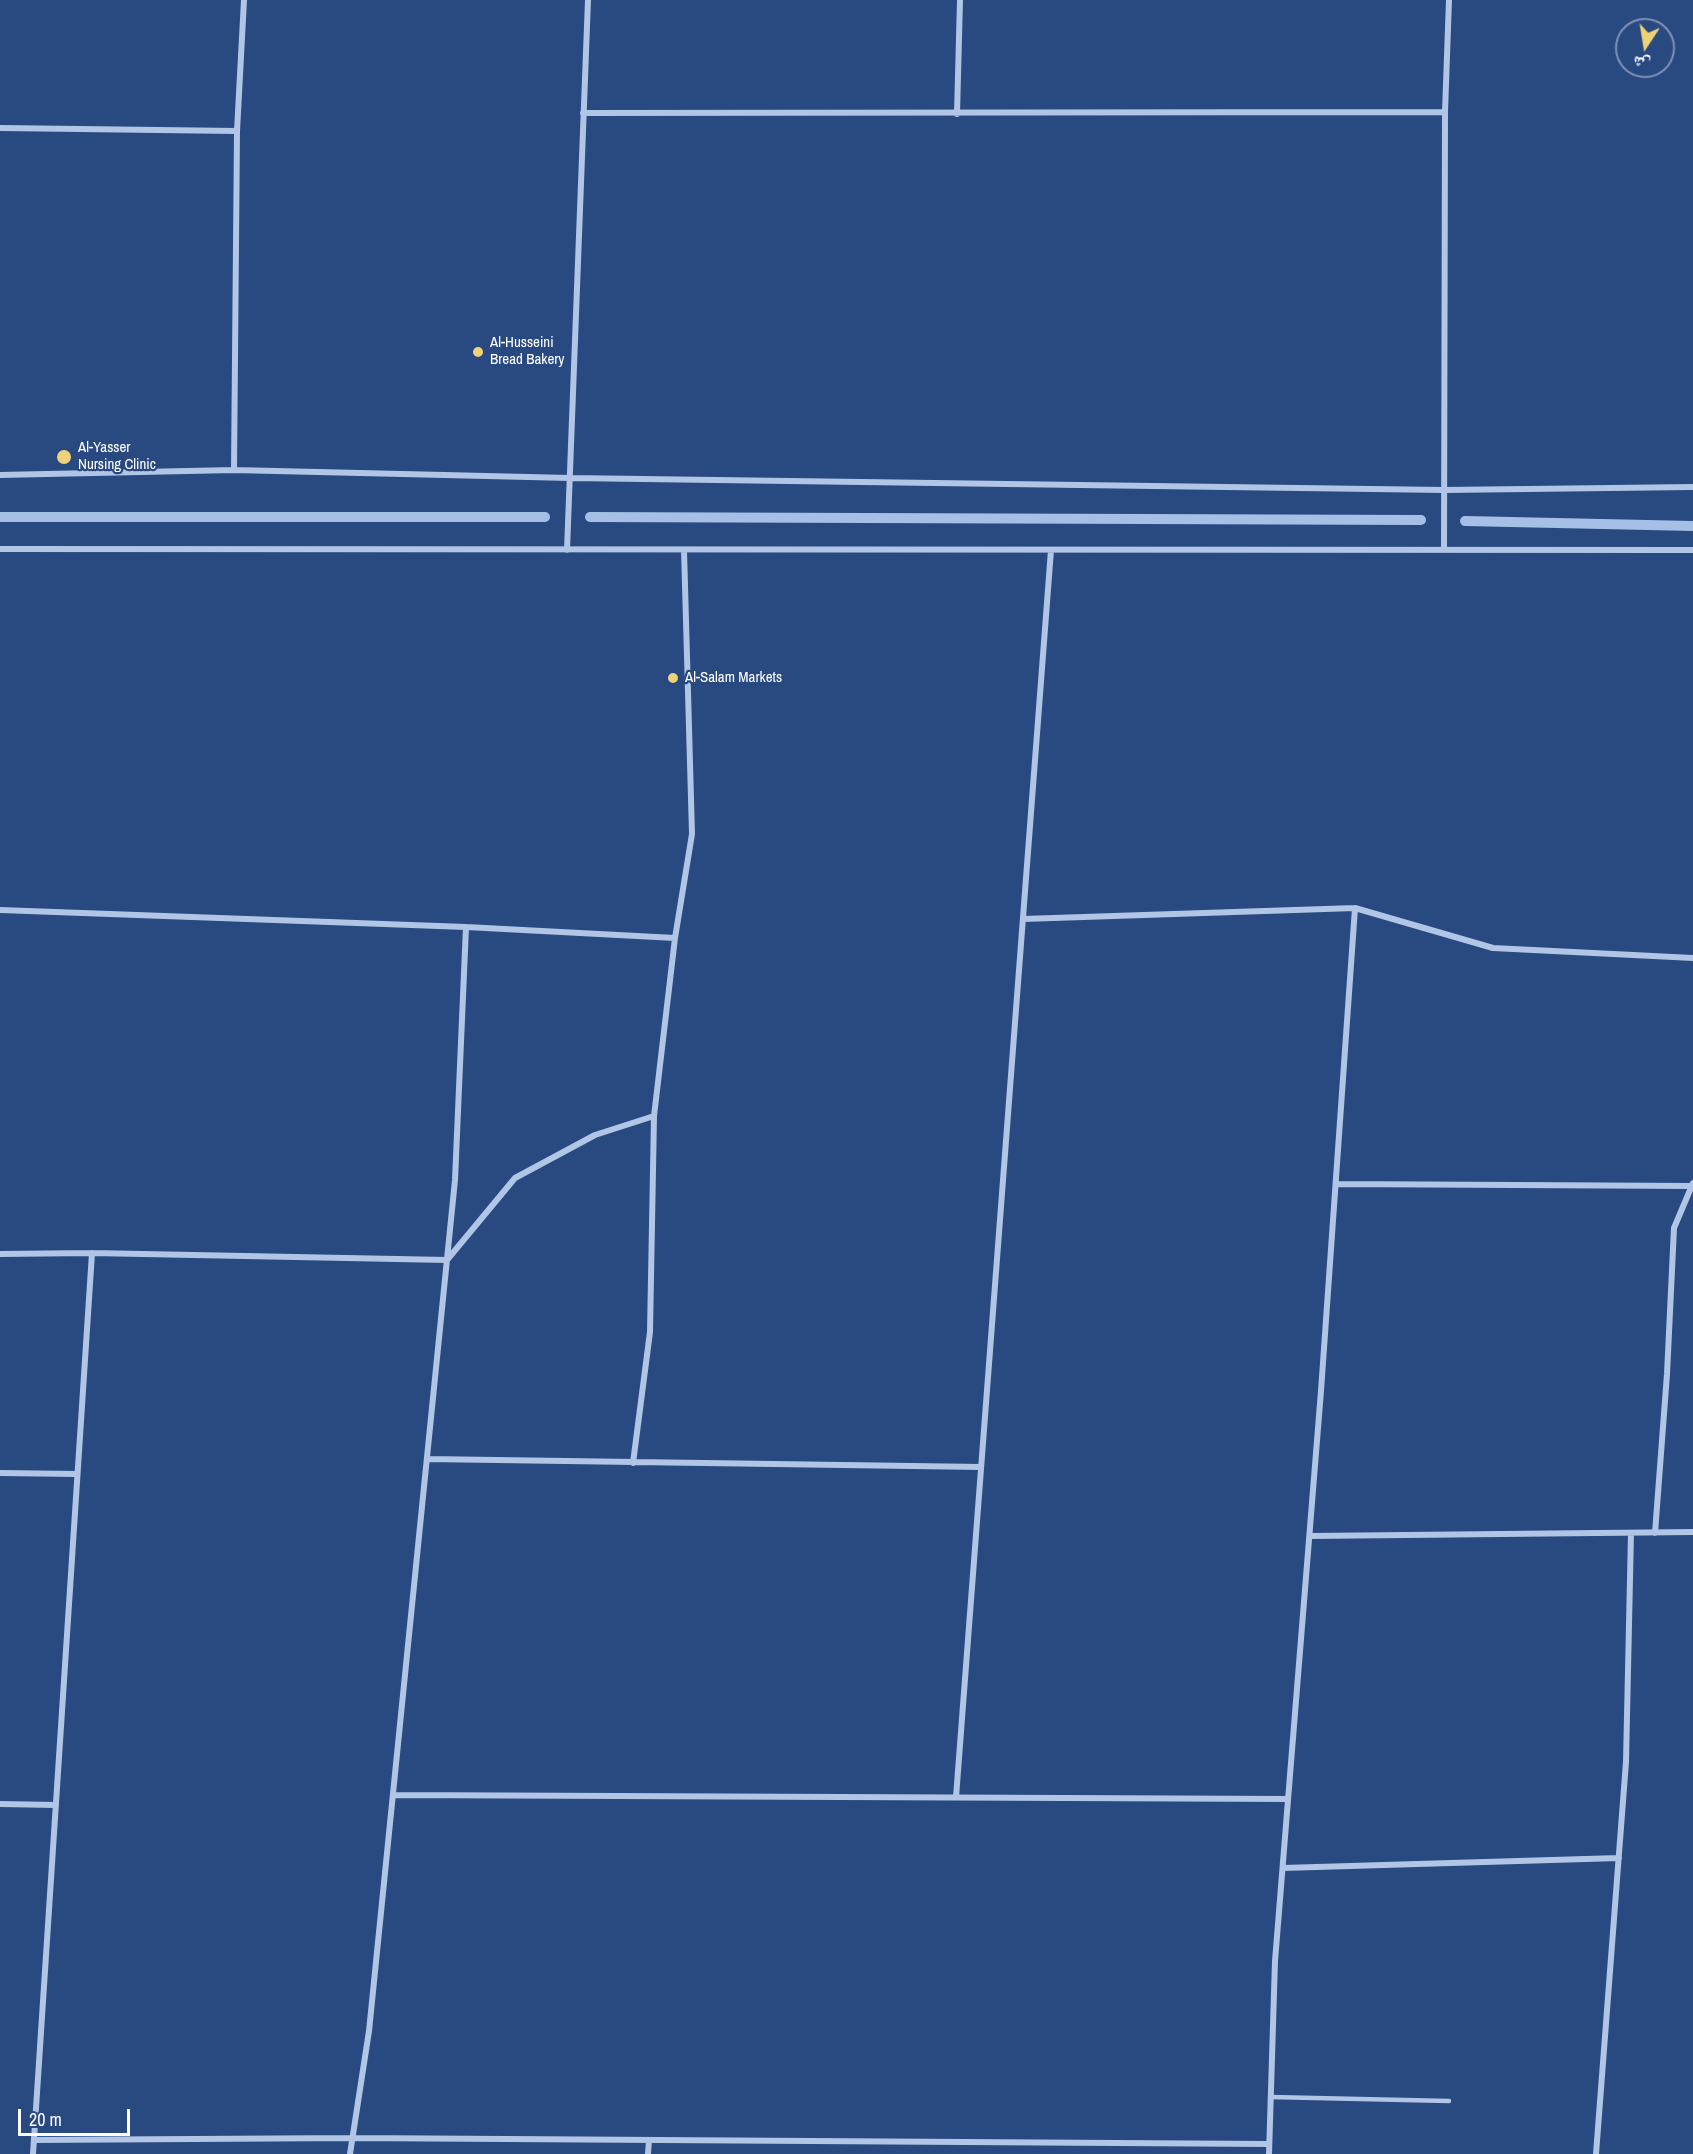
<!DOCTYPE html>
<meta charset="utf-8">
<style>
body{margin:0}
#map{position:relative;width:1693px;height:2154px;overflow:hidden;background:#294981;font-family:"Archivo Narrow","Noto Naskh Arabic",sans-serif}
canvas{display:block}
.north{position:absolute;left:1615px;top:18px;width:60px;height:60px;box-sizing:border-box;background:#294981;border:2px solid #7f92b3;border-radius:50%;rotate:192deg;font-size:16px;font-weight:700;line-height:24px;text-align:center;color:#fff}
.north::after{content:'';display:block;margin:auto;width:21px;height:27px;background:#edd278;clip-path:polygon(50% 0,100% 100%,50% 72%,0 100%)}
.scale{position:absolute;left:18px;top:2109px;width:112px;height:27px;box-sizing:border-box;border:3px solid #fff;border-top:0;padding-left:8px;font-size:18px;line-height:21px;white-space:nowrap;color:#fff;-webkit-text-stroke:4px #294981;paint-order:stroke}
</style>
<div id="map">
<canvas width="1693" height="2154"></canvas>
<div class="north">ش</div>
<div class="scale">20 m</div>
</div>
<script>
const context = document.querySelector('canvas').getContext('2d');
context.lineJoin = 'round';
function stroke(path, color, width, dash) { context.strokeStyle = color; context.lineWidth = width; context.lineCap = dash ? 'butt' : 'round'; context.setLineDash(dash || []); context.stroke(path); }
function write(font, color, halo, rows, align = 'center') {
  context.font = font + ' "Archivo Narrow",sans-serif'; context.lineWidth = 4.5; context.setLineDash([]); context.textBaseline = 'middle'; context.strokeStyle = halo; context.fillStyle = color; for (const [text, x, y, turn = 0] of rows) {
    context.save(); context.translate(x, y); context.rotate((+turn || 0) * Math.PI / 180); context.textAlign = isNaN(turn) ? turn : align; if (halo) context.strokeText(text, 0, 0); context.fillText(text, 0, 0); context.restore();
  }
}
stroke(new Path2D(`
 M0,517H545
 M590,517L1421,520
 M1465,521L1693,526`), '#a5bfe6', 10);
stroke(new Path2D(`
 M1270,2097L1449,2101`), '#b1c5e6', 4.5);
stroke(new Path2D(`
 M583,113L1445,112
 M957,114L960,0
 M0,128L237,131
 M234,470L237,131L244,0
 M0,475L234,470L570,478L1444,490L1693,487
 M0,549L1693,550
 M567,550L588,0
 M1444,550L1445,112L1449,0
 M0,910L466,927L675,938
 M1023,919L1355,908L1493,948L1693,958
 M1336,1184L1693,1186
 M0,1254L92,1253L447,1260L515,1178L595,1135L654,1116L675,938L692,834L684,550
 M427,1459L981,1467
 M633,1463L650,1332L654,1116
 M0,1473L77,1474
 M1655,1533L1667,1374L1674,1228L1693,1183
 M1310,1536L1693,1532
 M393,1795L1288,1799
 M956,1797L1051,550
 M0,1804L56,1805
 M1283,1868L1619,1858
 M34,2140L353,2138L1269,2144
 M33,2154L92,1253
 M350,2154L369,2031L455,1180L466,927
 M648,2154L649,2140
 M1269,2154L1275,1961L1321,1391L1355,908
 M1596,2154L1626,1762L1631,1533`), '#b1c5e6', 6);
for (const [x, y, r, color] of [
 [478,352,6,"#edd278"],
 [64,457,8,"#edd278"],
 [673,678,6,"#edd278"]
]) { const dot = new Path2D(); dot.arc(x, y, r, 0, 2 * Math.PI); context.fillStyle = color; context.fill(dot); stroke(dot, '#294981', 2); }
write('15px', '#fff', '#294981', [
 ["Al-Husseini",490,343],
 ["Bread Bakery",490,360],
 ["Al-Yasser",78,448],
 ["Nursing Clinic",78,465],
 ["Al-Salam Markets",685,678]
], 'left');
</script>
